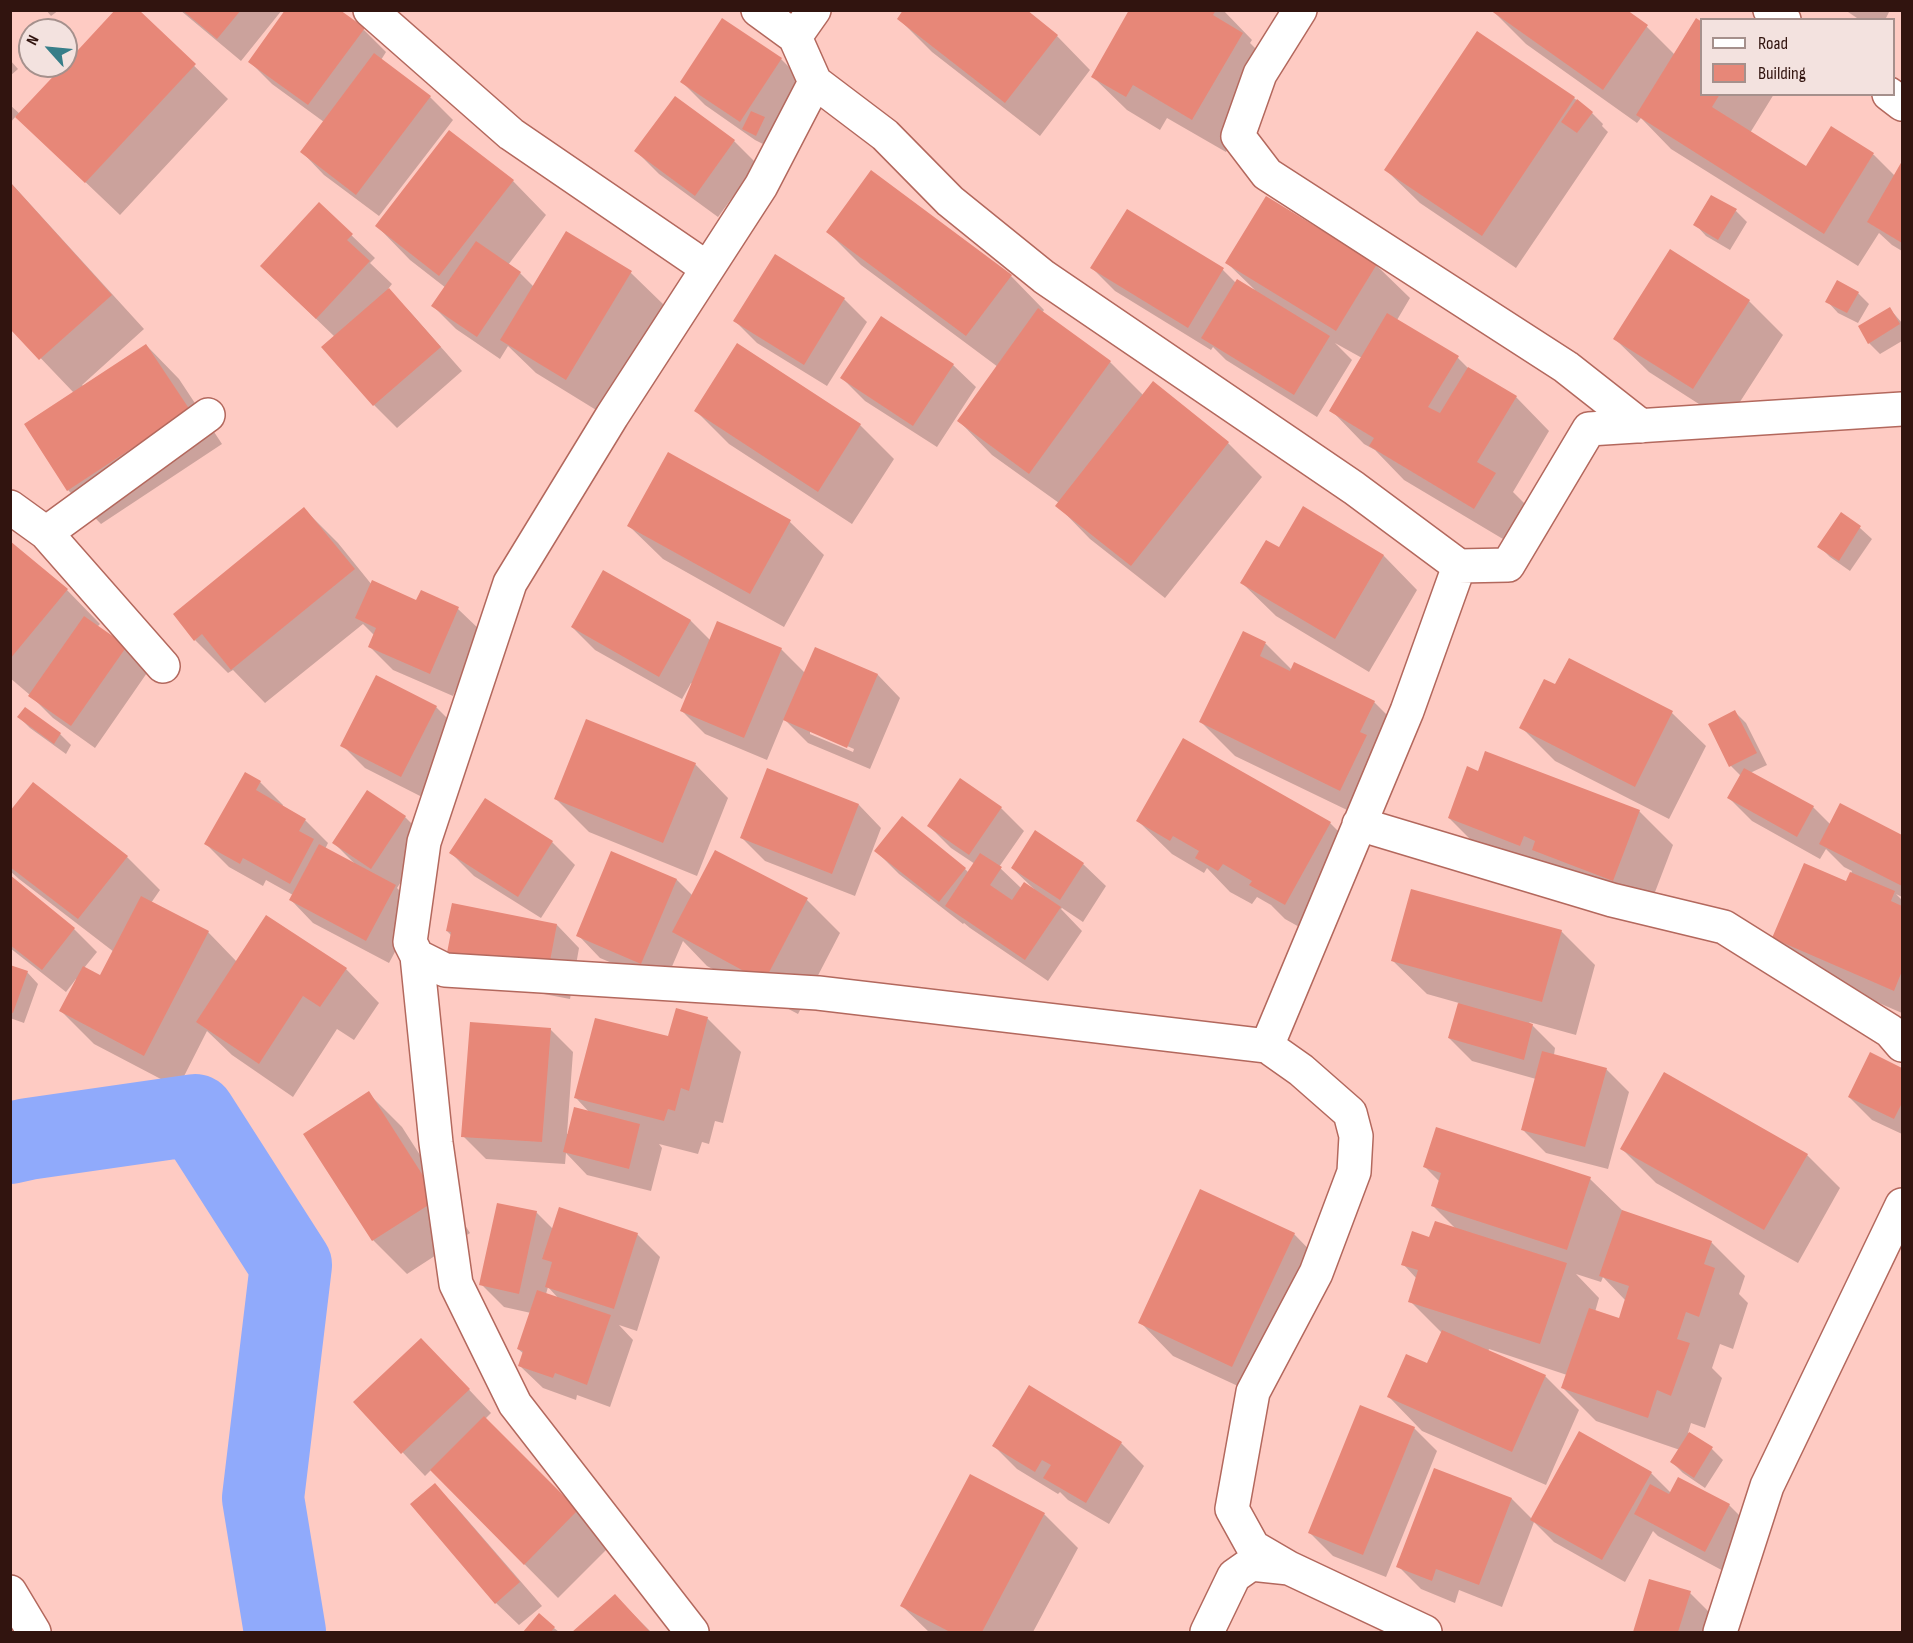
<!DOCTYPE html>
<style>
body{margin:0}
#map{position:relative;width:1913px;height:1643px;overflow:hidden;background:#fecbc3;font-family:"Sofia Sans Condensed",sans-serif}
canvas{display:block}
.frame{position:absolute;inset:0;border:12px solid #31140f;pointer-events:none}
.legend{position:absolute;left:1700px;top:18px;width:195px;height:78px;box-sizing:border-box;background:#f3e2df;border:2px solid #a5908c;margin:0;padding:8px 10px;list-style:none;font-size:18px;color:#31140f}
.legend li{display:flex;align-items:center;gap:12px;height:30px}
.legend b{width:30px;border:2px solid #a5908c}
.north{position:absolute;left:18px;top:18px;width:60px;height:60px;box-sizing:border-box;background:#f3e2df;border:2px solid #a5908c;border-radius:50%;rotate:297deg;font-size:16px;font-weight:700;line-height:24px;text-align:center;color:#31140f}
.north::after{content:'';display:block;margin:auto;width:21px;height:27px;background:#377e89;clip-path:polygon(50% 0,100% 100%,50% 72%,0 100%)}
</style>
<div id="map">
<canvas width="1913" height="1643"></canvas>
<div class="frame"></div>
<ul class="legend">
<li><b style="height:8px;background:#fff"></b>Road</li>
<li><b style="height:16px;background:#e78778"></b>Building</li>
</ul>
<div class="north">N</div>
</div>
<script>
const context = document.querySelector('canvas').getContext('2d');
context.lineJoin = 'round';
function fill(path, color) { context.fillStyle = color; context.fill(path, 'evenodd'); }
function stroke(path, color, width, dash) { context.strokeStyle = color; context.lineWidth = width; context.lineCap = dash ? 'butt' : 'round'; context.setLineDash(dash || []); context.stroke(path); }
fill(new Path2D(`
 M46,10H59L51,16Z
 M137,10L228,99L120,215L16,116L10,123V105L20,114L66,65Z
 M180,10H282L241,61Z
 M1131,10H1223L1252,40L1250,43L1275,68L1226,152L1167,118L1160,130L1127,110L1093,77Z
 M1492,10H1625L1647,27L1675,55L1702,94H1774L1750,133L1807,169L1832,128L1874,155L1895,176L1902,164V251L1892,245L1879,233L1858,266L1671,149L1641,118L1637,123L1526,44Z
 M1845,10H1890L1885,20H1860Z
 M899,19L1057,36L1090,70L1040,136L932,52Z
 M364,30L386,52L381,60L430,97L453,120L379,216L324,175L302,152L324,122L272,84L250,62Z
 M781,59L804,82L767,146L755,140L705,105L682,82Z
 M10,60L18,69L10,76Z
 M1574,98L1592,113L1603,124L1602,126L1608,132L1516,268L1420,203L1386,170Z
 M734,141L757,164L718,217L659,174L636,151Z
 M513,181L546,215L508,265L520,273L534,287L567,233L631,273L665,306L601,413L536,373L508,346L500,359L456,329L433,306L446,288L410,260L377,226Z
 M10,182L144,329L82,385L83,386L146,345L179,379L222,444L101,524L68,490L74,393L10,326Z
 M320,205L375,258L370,263L392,284L388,289L411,313L462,371L397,428L374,405L323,348L335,337L285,289Z
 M1128,211L1223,270L1236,283L1255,290L1227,263L1376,265L1410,298L1397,320L1458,358L1471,371L1516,397L1549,431L1513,492L1529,508L1508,542L1404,480L1375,450L1364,444L1331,410L1362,358L1335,343L1352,360L1317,417L1226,360L1213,347L1211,350L1115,291L1092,268Z
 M1736,211L1747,222L1730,250L1706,236L1695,224Z
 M828,232L1011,276L1044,310L1042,313L1110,362L1144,396L1153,384L1228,443L1262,477L1165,598L1090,539L1057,505L1059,503L992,455L959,421L998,367L861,265Z
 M1671,251L1749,301L1783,335L1727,422L1649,372L1615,339Z
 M1858,293L1869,304L1858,323L1838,313L1827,301Z
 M844,299L867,322L827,386L757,343L735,321Z
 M1890,309L1902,323V341L1880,354L1869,343Z
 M737,345L860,425L894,459L852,524L729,444L696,411Z
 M953,365L976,387L937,447L865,401L842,378Z
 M1304,508L1384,556L1417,590L1369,672L1276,616L1242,583L1280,549Z
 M304,509L338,543L372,585L417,602L422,592L458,609L481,631L453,696L393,670L370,647L375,636L363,624L265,703L233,670L228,673L195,640Z
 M1841,514L1860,528L1872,539L1850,571L1830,557L1819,546Z
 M790,522L824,555L784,627L663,559L629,526Z
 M10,543L67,590L100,624L97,627L126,648L149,670L95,748L53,718L30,695L10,678Z
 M604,572L691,621L711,641L781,649L805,673L815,649L878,675L900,698L870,769L808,743L784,719L767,760L705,734L682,711L693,684L691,683L682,699L595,650L572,627ZM810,730L854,749L853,752L810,734Z
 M1244,633L1266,644L1292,670L1374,702L1408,736L1374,823L1235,756L1201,722Z
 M1570,660L1672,713L1706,746L1669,819L1555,761L1521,727L1556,686Z
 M377,677L436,707L459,730L424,798L365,768L342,745Z
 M1735,712L1746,723L1767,765L1750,773L1813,807L1831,825L1841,805L1902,837V897L1896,894L1902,900V1013L1807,972L1774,938L1847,883L1852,871L1844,867L1826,849L1820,859L1752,821L1729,798L1741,776L1731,766L1710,725Z
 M19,717L60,734L71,745L66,754L30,728Z
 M1184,740L1330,823L1364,857L1319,938L1285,919L1271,905L1257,897L1252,904L1230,892L1207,868L1204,873L1172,854L1138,821Z
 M695,764L728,798L697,876L589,832L556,799Z
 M1479,773L1639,811L1673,845L1647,913L1483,852L1449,818Z
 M260,782L283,805L282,807L305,820L328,843L325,849L355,864L334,843L405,817L428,840L397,888L418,909L389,963L313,923L291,900L293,895L266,880L263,886L229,867L206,844Z
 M859,805L881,828L855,896L765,861L742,838Z
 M1001,808L1024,831L999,867L1021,888L1034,889L1012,868L1083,864L1106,886L1083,922L1062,908L1061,909L1082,931L1048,981L970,928L964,923L963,924L899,874L876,851L965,869L969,873L975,864L951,848L929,826Z
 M10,813L127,857L160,890L151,903L208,932L237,962L346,969L379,1003L354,1040L337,1029L293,1097L232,1055L207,1031L178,1088L94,1044L61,1011L77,980L76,979L66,992L10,948V877L74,929L97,952L84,968L101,977L114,952L19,879L10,871Z
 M552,842L575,865L541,918L474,876L451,853Z
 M612,853L677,880L693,896L807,900L840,933L798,1014L707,966L683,941L664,985L600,958L578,935Z
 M557,925L579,948L570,999L470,980L452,936L447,931Z
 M1561,931L1595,965L1576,1035L1529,1022L1555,1048L1554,1055L1606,1069L1629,1092L1608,1169L1546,1153L1523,1130L1536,1079L1472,1061L1449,1038L1459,1003L1427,994L1393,961Z
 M10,966L27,972L38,984L24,1023L10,1018Z
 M707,1018L741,1052L723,1123L715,1121L709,1144L702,1142L698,1154L659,1144L662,1148L651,1191L587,1175L566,1153L565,1164L486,1159L463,1136L550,1029L573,1052L567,1134H569L590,1113L576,1098L669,1038Z
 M1870,1054L1902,1069V1134L1872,1120L1849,1097Z
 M368,1093L402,1127L470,1233L407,1274L373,1240L305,1134Z
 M1622,1149L1807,1155L1840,1188L1798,1263L1656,1183Z
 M1425,1167L1590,1179L1624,1212L1711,1242L1745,1276L1739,1294L1748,1303L1733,1349L1720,1344L1712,1368L1722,1378L1705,1428L1691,1423L1688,1433L1712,1449L1723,1460L1705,1488L1683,1473L1672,1462L1680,1450L1596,1421L1563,1388L1567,1375L1489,1349L1488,1352L1545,1376L1579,1410L1546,1485L1422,1431L1389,1397L1428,1365L1442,1333L1410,1301L1417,1279L1403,1264L1430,1238L1457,1230L1432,1205L1440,1182ZM1576,1274L1601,1282L1603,1277L1626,1301L1620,1320L1595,1312L1599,1298Z
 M536,1212L553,1229L637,1234L660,1257L637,1331L619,1325L633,1340L610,1407L577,1395L576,1400L543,1388L520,1366L524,1354L518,1349L531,1313L504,1307L481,1284ZM548,1287L559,1299L546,1294Z
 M1294,1234L1327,1268L1266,1399L1173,1356L1140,1322Z
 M444,1363L491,1413L485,1419L611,1545L558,1598L431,1470L425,1476L355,1402Z
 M1414,1428L1437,1451L1386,1577L1333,1556L1310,1533Z
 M1121,1443L1144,1466L1109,1524L1068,1500L1060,1492L1058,1494L1017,1469L994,1446Z
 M1435,1470L1512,1499L1532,1519L1651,1473L1671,1493L1729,1505L1752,1528L1729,1574L1658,1536L1653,1531L1625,1582L1554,1542L1534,1522L1502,1607L1459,1590L1455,1603L1421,1589L1398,1566Z
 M435,1485L457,1508L542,1606L519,1625L496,1603Z
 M1044,1514L1078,1548L1033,1632H929L902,1606Z
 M1650,1581L1690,1593L1713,1616L1707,1632H1635Z
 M615,1596L651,1632H575Z
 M539,1615L554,1628L559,1632H525Z`), '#0003');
stroke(new Path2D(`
 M10,1143L28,1139L195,1115L291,1265L263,1498L285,1632`), '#90aafb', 82);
fill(new Path2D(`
 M115,10H139L196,64L85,183L15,117L63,66H66V63Z
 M182,10H241L217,39Z
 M285,10H340L365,28L308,105L248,62Z
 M903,10H1027L1058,35L1005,103L897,19Z
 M1129,10H1216L1213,15L1243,33L1192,120L1133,85L1126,97L1091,77Z
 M1490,10H1627L1648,25L1603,90Z
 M722,18L782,58L740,122L680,82Z
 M1696,18L1702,22V94H1720L1712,107L1806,166L1831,126L1874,153L1824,234L1636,115Z
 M1477,31L1575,97L1482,236L1384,170Z
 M374,53L431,96L356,195L300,152Z
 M675,96L735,140L695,196L634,151Z
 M1577,99L1593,112L1577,133L1561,122Z
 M751,111L765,117L756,136L742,129Z
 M449,130L514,180L439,276L375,226Z
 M1902,161V243L1867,222Z
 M871,170L1012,275L966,336L826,232Z
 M10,182L112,295L39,360L10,329Z
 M1711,195L1737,209L1718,240L1693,225Z
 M1266,196L1377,264L1336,331L1225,263Z
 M319,202L353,234L347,240L370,261L316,319L260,266Z
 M1127,209L1224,268L1188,328L1090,268Z
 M566,231L632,271L566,380L500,340Z
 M476,241L521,272L477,337L431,306Z
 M1670,249L1750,300L1693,389L1613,339Z
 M775,254L845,298L804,365L733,321Z
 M1237,279L1330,336L1294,395L1201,338Z
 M1837,280L1859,292L1847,313L1825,302Z
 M389,288L441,347L373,406L321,347Z
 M1890,307L1900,324L1868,344L1858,326Z
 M1038,308L1111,361L1029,474L957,421Z
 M1387,313L1459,356L1428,407L1440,413L1468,367L1517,396L1477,462L1496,473L1474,509L1369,446L1374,438L1329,411Z
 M881,316L954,364L913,426L840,378Z
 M737,343L861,424L818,492L694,411Z
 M146,344L190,410L67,491L24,424Z
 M1153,381L1229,442L1131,566L1055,506Z
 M668,452L791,520L750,594L627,526Z
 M1303,506L1384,555L1335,639L1240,583L1266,540L1279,547Z
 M304,507L355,569L231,670L202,634L194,641L173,614Z
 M1841,512L1861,526L1839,561L1817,547Z
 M10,541L68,589L10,659Z
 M603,570L691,620L659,677L571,627Z
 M372,580L416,600L421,590L459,607L430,674L368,647L376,628L355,618Z
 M84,616L127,646L71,726L28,696Z
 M717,621L782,648L744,738L680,711Z
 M1243,631L1266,642L1260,656L1290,671L1294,662L1375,701L1360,732L1367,735L1340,791L1199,722Z
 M815,647L878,674L847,748L783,720Z
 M1569,658L1673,711L1635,787L1519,728L1544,679L1555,684Z
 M376,675L437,706L401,777L340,746Z
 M25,707L61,733L54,744L17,717Z
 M1735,710L1757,753L1729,767L1708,724Z
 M586,719L696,763L663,843L554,799Z
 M1183,738L1331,822L1285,905L1249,885L1252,881L1223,864L1218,871L1195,858L1199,851L1173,836L1170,841L1136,821Z
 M1485,751L1640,810L1613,881L1532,850L1535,841L1524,836L1520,846L1448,818L1467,766L1478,771Z
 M767,768L859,804L832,874L740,838Z
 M1744,768L1814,806L1797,837L1727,798Z
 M245,772L261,781L256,790L306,819L299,831L314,839L290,884L243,858L240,864L204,844Z
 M960,778L1002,807L969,855L927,826Z
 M33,782L128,856L78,919L10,867V811Z
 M367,790L406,816L371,869L332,843Z
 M485,798L553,841L518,897L449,853Z
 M1840,803L1902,835V886L1819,844Z
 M902,816L966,868L939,902L874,851Z
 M1035,830L1084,863L1060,900L1011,868Z
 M319,844L396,885L366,941L289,900Z
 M715,850L808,898L764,982L672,932Z
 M611,851L677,879L641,964L576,936Z
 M980,853L1002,867L990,885L1012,900L1024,882L1061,907L1025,960L945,906Z
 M1804,863L1846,881L1850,872L1895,891L1891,901L1902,906V971L1894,991L1772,938Z
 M10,875L75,928L42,970L10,945Z
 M1411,889L1562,930L1542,1002L1391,961Z
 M141,896L209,931L144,1056L59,1011L83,966L100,975Z
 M452,903L557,924L547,977L446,958L451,932L446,931Z
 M266,915L347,968L320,1007L303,996L259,1064L196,1022Z
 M10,965L28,971L13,1013L10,1012Z
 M1458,1003L1533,1024L1524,1060L1448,1038Z
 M676,1008L708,1017L689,1091L681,1088L675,1111L668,1109L664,1121L574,1098L595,1018L668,1036Z
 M470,1022L551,1028L542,1142L461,1137Z
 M1542,1051L1607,1068L1585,1147L1521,1130Z
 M1870,1052L1902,1068V1103L1894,1119L1848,1097Z
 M1664,1072L1808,1154L1764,1230L1620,1149Z
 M369,1091L438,1199L372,1241L303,1134Z
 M574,1107L640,1124L629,1169L563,1152Z
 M1436,1127L1591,1177L1567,1250L1431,1206L1441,1173L1423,1167Z
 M1200,1189L1295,1233L1232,1367L1138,1323Z
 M497,1203L537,1211L519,1294L479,1285Z
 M559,1207L638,1233L614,1309L545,1287L552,1262L542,1259Z
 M1622,1210L1712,1241L1704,1264L1715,1268L1699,1317L1686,1312L1677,1339L1690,1343L1671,1396L1657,1390L1648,1418L1561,1388L1589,1308L1619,1318L1629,1286L1599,1276Z
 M1435,1221L1567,1263L1540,1344L1408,1302L1418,1270L1401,1265L1412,1231L1429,1237Z
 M537,1290L611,1315L587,1385L555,1373L553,1378L518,1366L523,1351L517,1349Z
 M1442,1330L1546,1375L1512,1452L1387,1397L1406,1354L1427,1363Z
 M421,1338L470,1389L401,1454L353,1402Z
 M1029,1385L1122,1442L1086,1503L1043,1478L1051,1465L1042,1460L1035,1472L992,1446Z
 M1360,1405L1415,1427L1363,1555L1308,1533Z
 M484,1416L578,1510L524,1565L430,1470Z
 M1579,1431L1652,1472L1602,1560L1530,1520Z
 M1689,1432L1713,1447L1694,1478L1670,1462Z
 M1434,1468L1512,1498L1479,1585L1436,1569L1432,1581L1396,1567Z
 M970,1474L1045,1513L982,1632H950L900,1606Z
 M1678,1477L1730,1504L1705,1552L1634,1514L1650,1484L1669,1494Z
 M435,1483L520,1582L495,1604L410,1504Z
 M1649,1579L1691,1591L1678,1632H1633Z
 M615,1594L650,1632H572Z
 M539,1613L555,1627L551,1632H523Z`), '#e78778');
const minor = new Path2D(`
 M370,10L511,134L707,268
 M758,10L795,37
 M814,10L795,37L815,82L885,135L950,201L1044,277L1354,488L1459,566L1407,711L1267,1046
 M1300,10L1260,74L1238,136L1267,174L1566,367L1641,426
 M815,82L761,186L612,416L510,583L424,842L410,942L417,956L445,970L818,993L1267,1046L1301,1070L1350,1113L1356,1136L1354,1172L1316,1273L1253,1392L1232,1509L1253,1547L1289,1568L1425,1632
 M10,507L46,533L163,666
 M46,533L208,415
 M1459,566L1508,565L1589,429L1902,409
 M1359,824L1612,900L1724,927L1890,1031L1902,1045
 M417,956L436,1143L456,1284L515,1404L692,1632
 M10,1592L34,1632
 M1207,1632L1234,1576L1251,1564L1289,1568
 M1720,1632L1767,1486L1902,1205`);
const tertiary = new Path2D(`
 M1770,10L1784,20
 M1889,94L1902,104`);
stroke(minor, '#b3685d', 36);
stroke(tertiary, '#b3685d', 36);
stroke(minor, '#fff', 33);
stroke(tertiary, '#fff', 33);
</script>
